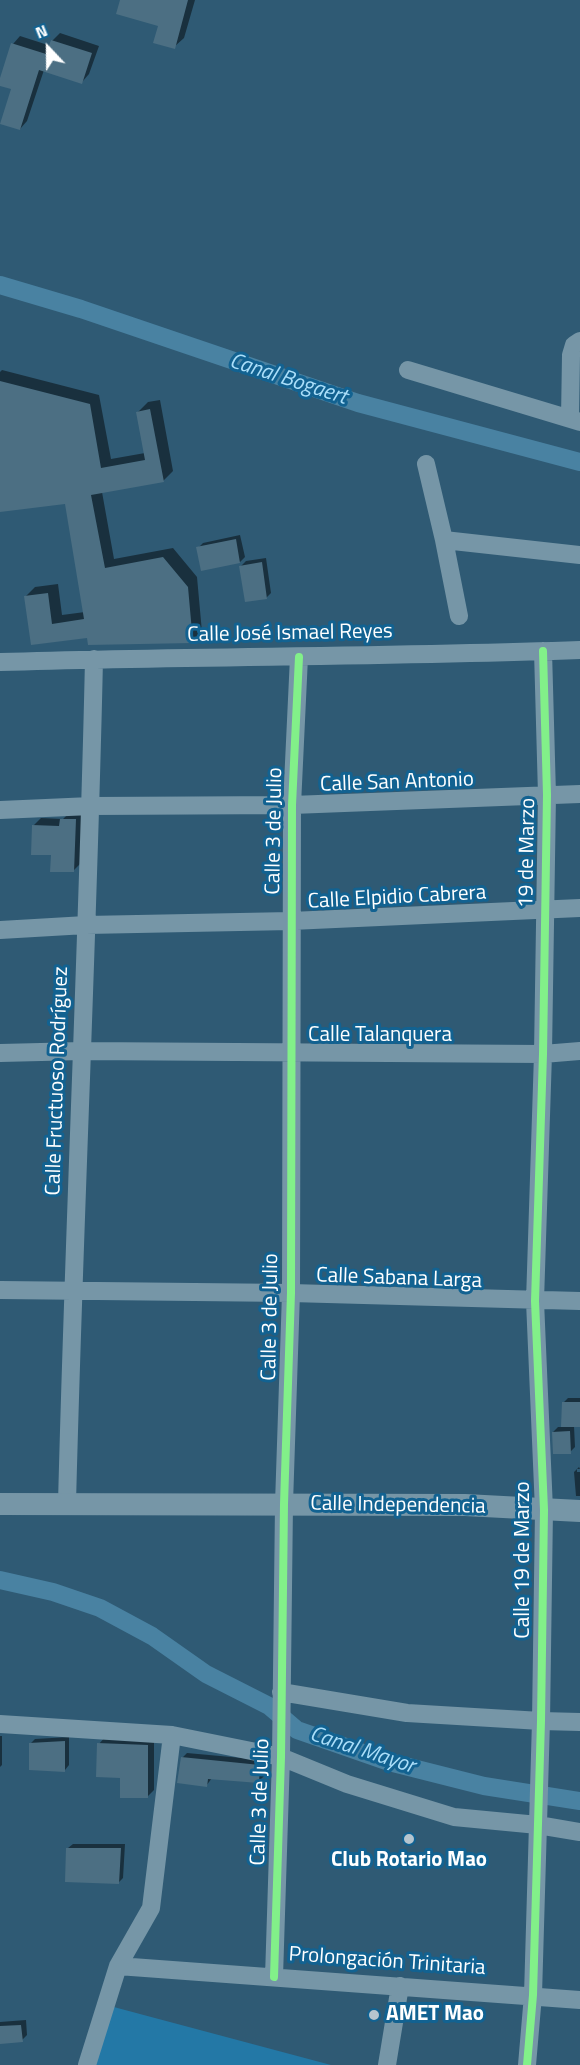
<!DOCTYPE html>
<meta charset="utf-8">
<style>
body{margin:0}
#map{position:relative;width:580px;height:2065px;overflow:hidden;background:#2f5a74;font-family:"Titillium Web",sans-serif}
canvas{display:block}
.north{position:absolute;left:18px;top:18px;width:60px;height:60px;-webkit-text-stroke:4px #126291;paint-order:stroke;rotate:338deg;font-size:16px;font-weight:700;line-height:24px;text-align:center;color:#fff}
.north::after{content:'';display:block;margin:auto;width:21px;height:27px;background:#fff;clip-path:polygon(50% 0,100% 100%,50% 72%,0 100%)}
</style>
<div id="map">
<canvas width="580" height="2065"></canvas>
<div class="north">N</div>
</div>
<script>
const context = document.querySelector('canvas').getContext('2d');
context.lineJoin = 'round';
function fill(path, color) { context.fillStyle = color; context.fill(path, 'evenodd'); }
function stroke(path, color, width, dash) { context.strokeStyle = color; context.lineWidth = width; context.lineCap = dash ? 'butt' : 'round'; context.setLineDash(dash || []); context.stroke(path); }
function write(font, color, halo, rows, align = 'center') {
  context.font = font + ' "Titillium Web",sans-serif'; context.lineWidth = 6; context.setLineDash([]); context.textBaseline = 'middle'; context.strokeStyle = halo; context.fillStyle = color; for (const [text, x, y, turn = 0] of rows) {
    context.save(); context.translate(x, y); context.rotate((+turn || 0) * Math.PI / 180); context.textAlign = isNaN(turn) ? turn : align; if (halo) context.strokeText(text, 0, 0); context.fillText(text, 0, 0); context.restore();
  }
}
fill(new Path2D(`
 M110,2006L331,2065H93Z`), '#2378a6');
fill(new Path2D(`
 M121,0H195L184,38L174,47L159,24Z
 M60,33L99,46L89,74L82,82L44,70L27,121L20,129L12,88L0,84L13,44L20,36L51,46L52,41Z
 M2,370L99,395L111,459L145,453L138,412L148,402L160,400L173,471L163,481L102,492L114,559L173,548L197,577L202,632L192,642L89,636L32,644L26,596L35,587L58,584L62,615L85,612L67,503L0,510V372Z
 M240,535L245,557L240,562L198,548L203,543Z
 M266,558L271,593L266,598L241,566L246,561Z
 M70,812H82L81,863L73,871L52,854L33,826L41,818L63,819Z
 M568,1398H580V1426H574L575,1447L570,1452L553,1432L558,1427H563V1403Z
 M579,1467L580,1469H577V1472H580V1496H576L574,1472Z
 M0,1736H2V1765L0,1767Z
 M69,1737V1765L65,1770L30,1744L35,1739Z
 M105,1737L154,1739V1790L147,1797L122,1777L99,1744Z
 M187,1753L264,1760V1776L259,1781L212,1778L206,1786L182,1758Z
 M73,1844H125L123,1878L118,1883L68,1848Z
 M26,2020L27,2035L22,2040L0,2042V2022Z`), '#0007');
stroke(new Path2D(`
 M0,285L81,309L358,403L580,462
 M0,1580L53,1592L100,1608L152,1636L206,1674L269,1706L297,1730L389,1762L484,1786L580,1801`), '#4982a2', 18);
fill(new Path2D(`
 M120,0H188L175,49L153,43L158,26L116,14Z
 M51,40L92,53L82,84L39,70L20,130L0,124L11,89L0,86V78L11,43L46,54Z
 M0,381L90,404L101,468L145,460L136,412L150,409L164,482L91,495L105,568L163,557L188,587L193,643L88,645L87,638L31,645L24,596L48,593L52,624L84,619L65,504L0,512Z
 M236,539L240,563L201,571L196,547Z
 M262,562L267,599L245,602L239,566Z
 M60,819H76L74,872H50L51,855H31L32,825L59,826Z
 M562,1402H580V1427H561Z
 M570,1431L571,1454H553L552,1432Z
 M65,1741V1772L29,1770V1743Z
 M97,1743L148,1745V1798H120V1778L96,1777Z
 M181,1757L260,1765L259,1783L208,1779L207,1787L177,1783Z
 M66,1848H121L119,1884L65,1882Z
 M21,2025L23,2042L0,2044V2026Z`), '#4c6f83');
stroke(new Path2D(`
 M408,370L580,422
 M570,419L571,355L574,345L580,341
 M426,464L444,540L459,616
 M444,540L580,555
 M0,662C193,656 387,657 580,650
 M0,810L91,806L292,805L580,794
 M0,930L86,925L291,921L580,908
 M0,1053L82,1051L543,1054L580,1051
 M0,1290L291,1293L580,1301
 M67,1504C74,1223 88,941 94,659
 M281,1692L407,1713L541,1721L580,1722
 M0,1724L172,1735L281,1757L347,1784L454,1817L538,1825L580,1832
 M118,1966L580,2000
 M274,1977L281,1757L284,1504L291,1293L292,805L299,657
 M87,2065L118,1966L151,1908L172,1735
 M387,2065L400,1986
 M527,2065L533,1995L541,1721L544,1510L535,1301L543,1054L547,795L543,651`), '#7696a7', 18);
stroke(new Path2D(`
 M0,1504L465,1505L580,1511`), '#7696a7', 22);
stroke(new Path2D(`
 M274,1977L281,1757L284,1504L291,1293L292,805L299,657
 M527,2065L533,1995L541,1721L544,1510L535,1301L543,1054L547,795L543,651`), '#82f089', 8);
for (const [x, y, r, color] of [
 [409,1839,6,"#b6c5ce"],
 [374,2015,6,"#b6c5ce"]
]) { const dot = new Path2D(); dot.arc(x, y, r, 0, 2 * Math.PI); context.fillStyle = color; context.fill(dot); stroke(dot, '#126291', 2); }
write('21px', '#fff', '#126291', [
 ["Calle José Ismael Reyes",290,634,-1],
 ["Calle San Antonio",397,783,-2],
 ["Calle 3 de Julio",275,831,-89],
 ["19 de Marzo",528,853,-89],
 ["Calle Elpidio Cabrera",397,898,-3],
 ["Calle Talanquera",380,1036],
 ["Calle Fructuoso Rodríguez",58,1081,-88],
 ["Calle Sabana Larga",399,1279,2],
 ["Calle 3 de Julio",271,1317,-89],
 ["Calle Independencia",398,1506,1],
 ["Calle 19 de Marzo",524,1560,-90],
 ["Calle 3 de Julio",261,1802,-88],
 ["Prolongación Trinitaria",387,1962,4]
]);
write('bold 21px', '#fff', '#126291', [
 ["Club Rotario Mao",409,1861],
 ["AMET Mao",386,2015,"left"]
]);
write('italic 22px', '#aadef9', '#126291', [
 ["Canal Bogaert",288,380,18],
 ["Canal Mayor",362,1751,18]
]);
</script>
